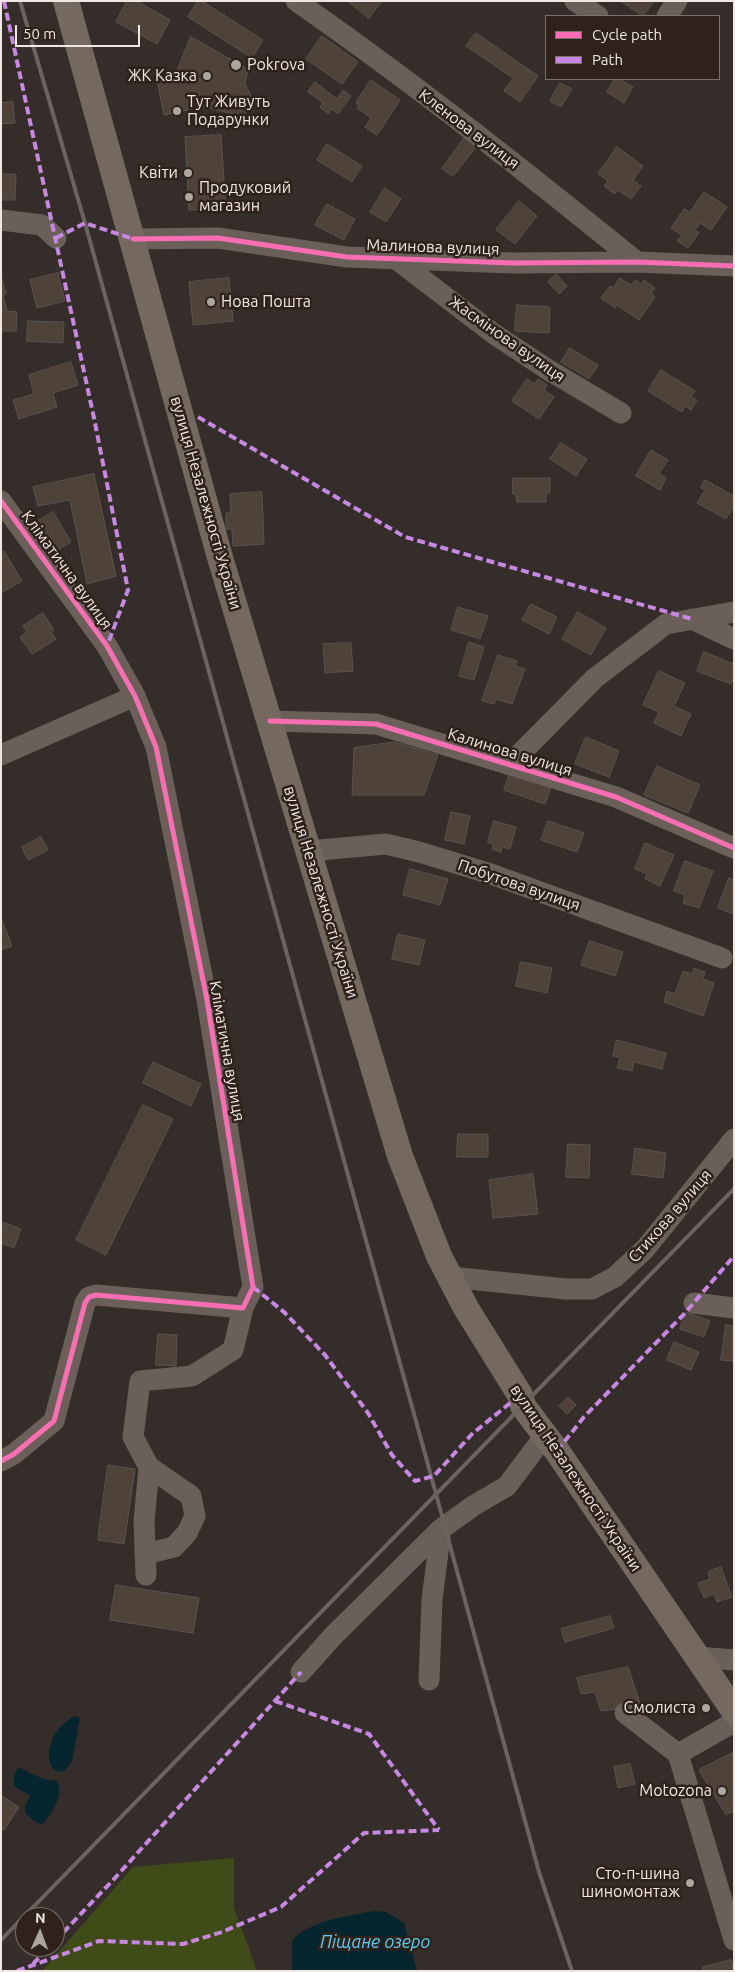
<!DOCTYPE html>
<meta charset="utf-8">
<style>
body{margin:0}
#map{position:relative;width:735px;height:1972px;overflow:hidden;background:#342d29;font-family:Ubuntu,sans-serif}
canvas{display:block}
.frame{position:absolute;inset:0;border:2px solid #f0e7e2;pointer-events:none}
.legend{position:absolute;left:545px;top:15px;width:175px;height:65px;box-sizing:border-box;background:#2f221b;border:1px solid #7c716b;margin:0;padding:6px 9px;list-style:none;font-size:15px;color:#f0e7e2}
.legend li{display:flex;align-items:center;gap:10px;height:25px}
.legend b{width:25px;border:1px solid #7c716b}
.north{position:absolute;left:15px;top:1907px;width:50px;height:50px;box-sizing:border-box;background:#2f221b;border:1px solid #7c716b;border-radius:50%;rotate:2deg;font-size:14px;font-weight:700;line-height:20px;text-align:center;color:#f0e7e2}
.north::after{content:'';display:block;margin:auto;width:18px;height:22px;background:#aea6a1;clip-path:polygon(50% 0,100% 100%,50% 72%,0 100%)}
.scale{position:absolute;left:15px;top:25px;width:125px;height:22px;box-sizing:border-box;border:2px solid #f0e7e2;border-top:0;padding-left:6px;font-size:15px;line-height:18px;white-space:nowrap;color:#f0e7e2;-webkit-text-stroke:4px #2f221b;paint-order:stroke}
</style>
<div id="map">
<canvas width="735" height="1972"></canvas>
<div class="frame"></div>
<ul class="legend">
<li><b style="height:6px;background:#f96db3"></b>Cycle path</li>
<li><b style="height:6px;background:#c787e3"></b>Path</li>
</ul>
<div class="north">N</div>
<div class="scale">50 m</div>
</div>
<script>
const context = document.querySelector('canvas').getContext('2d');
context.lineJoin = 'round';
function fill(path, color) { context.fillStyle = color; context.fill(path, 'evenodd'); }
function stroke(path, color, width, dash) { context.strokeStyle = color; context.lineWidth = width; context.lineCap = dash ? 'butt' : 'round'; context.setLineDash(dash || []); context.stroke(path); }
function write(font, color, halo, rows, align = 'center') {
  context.font = font + ' Ubuntu,sans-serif'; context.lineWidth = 5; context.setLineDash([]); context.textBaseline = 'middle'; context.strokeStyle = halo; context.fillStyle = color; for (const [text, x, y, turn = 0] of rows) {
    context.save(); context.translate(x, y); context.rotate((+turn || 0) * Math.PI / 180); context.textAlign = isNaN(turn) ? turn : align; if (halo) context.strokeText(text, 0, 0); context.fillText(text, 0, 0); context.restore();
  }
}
fill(new Path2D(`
 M234,1858V1908L257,1971H42L133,1867Z`), '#404c18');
fill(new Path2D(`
 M74,1716L80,1718L72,1762L63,1772C44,1771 48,1748 54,1736C59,1727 66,1722 74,1716Z
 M18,1767L43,1779L57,1781C65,1794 51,1814 43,1824L35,1822L25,1813V1807L30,1796C25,1791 18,1790 14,1785V1776Z
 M374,1911L386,1912L404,1923L417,1971H292V1941C311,1919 347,1917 374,1911Z`), '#05252f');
const building = new Path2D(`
 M127,1H137L170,20L157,44L116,22Z
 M198,1H202L263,40L252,58L188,17Z
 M348,1H382L369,18Z
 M621,1H654L643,16Z
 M476,33L538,76L520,102L504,91L513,78L466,46Z
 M322,36L358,62L342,84L306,59Z
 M191,37L248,69L245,84L251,95L245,117L204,107L164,115L157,80L176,72Z
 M615,79H619L633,87L624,103L607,92Z
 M371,80L400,100L377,135L365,127L371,118L357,108L359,106L356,103Z
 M315,82L337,99L343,90L351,96L338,114L332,109L328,114L320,107L323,103L308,92Z
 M560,83L572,89L561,107L550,101Z
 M13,102L15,123L1,124V103Z
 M467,134L480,142L453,176L442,169Z
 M221,135L226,208L189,210L185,137Z
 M327,144L362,166L352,182L317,160Z
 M617,147L643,166L633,180L641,186L631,199L618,190L614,194L604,186L608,181L598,174Z
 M1,174H16L15,200H1Z
 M385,188L401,199L386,222L370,212Z
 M704,192L727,207L711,230L700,223L695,230L699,233L688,248L677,241L682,235L671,228L684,209L690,212Z
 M519,201L537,216L515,244L496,230Z
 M327,204L355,219L344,240L315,225Z
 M58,273L65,301L37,308L30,280Z
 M556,274L567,286L559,294L548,282Z
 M1,275L6,294L1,295Z
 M229,278L233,321L193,325L189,282Z
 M620,278L631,285L635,280L641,284L644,280L655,288L651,293L655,297L639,320L617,305L615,308L601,298L610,286L613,288Z
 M1,295H3L7,311L17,312L16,331H1Z
 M517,305L550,307L549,333L515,331Z
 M28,321L64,322L63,343L27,341Z
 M570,348L598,365L589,379L561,362Z
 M71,362L78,385L53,393L57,407L19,419L13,400L34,394L29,375Z
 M661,370L695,391L691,397L697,400L691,410L685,406L682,412L648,391Z
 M527,379L534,384L538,379L547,385L544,390L554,397L539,419L512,401Z
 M561,443L587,459L576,476L550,459Z
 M651,450L668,460L659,474L666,478L660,490L636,476Z
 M94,474L116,576L87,584L70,500L38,506L33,487Z
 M513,478H550V493H546V502H517L516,495L513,494Z
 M705,480L734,496V506L726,519L697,503L705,490L701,488Z
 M262,492L264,544L233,546L232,529H226V513H231L230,494Z
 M53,512L71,542L54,552L36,522Z
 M4,551L22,581L1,593V552Z
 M531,604L557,617L549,634L522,620Z
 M458,607L488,616L480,639L451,630Z
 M578,612L606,628L591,655L562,639Z
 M43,613L54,630L51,632L56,639L32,654L20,637L27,632L23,626Z
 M469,642L484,647L474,680L459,676Z
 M351,643L353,671L325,673L323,644Z
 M704,652L734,664V677L731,684L697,671Z
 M498,655L517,661L515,666L525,669L512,704L496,699L494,704L482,701Z
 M659,671L685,683L674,706L691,714L681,736L654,723L659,712L643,705Z
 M586,737L619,751L609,777L575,764Z
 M395,742L438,755L424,795H352L354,748Z
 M657,766L700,785L688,813L644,795Z
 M510,773L551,787L545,804L504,790Z
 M451,812L470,816L464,844L445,840Z
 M494,821L516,827L510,849L502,847L501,852L492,849L493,844L488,842Z
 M548,821L584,833L577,852L541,840Z
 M41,837L48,850L28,860L22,847Z
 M645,843L674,855L660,886L645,879L647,874L635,869Z
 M685,861L713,871L699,908L683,903L685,895L674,891Z
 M410,869L448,879L440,905L403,895Z
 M729,878L734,880V914L718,908Z
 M1,918L12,946L1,950Z
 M398,934L425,940L419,965L392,959Z
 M590,941L623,952L615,976L581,965Z
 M521,962L552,968L547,993L516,986Z
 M694,968L705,972L703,979L714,983L703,1016L664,1002L667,991L675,994L683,971L692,974Z
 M617,1040L666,1053L662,1069L634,1062L632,1071L617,1068L620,1057L613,1056Z
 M153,1062L201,1084L191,1106L143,1083Z
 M143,1105L173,1119L106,1255L76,1240Z
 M458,1134H488V1157H457Z
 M568,1144L590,1145L589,1178L566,1177Z
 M635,1148L666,1153L663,1178L632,1174Z
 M533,1174L538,1214L493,1218L489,1180Z
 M3,1222L21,1229L14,1248L1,1243V1228Z
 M686,1312L710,1321L704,1337L680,1329Z
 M726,1325L734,1326V1361L721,1360Z
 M158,1334L177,1335L176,1366L156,1365Z
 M674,1342L699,1352L691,1370L667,1360Z
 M568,1397L576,1405L567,1414L559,1406Z
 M108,1465L135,1469L124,1544L98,1540Z
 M721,1567L732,1597L717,1602L714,1594L704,1598L698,1583L710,1579L708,1572Z
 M116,1585L199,1598L193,1633L110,1620Z
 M610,1616L614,1628L565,1642L561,1629Z
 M628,1667L641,1706L601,1711L595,1692L581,1694L577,1678Z
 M734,1752V1811L726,1815L699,1770Z
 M630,1764L635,1784L618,1788L614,1767Z
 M2,1796L19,1807L4,1830L1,1828Z
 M731,1960L734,1971H703V1967Z`);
fill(building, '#4f4238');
stroke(building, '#5a5350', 1);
stroke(new Path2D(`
 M296,1C414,83 526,172 637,262
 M575,1L598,16
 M667,16L677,1
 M1,220L42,225L56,238
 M133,239L218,238L347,257L513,263L637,262L734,266
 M396,259L494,334L547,369L621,413
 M1,501L107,646L135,696L156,747L207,1000L253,1287L243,1308L96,1295L89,1297L85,1303L54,1421L14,1454L1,1461
 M692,619L734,639
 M270,721L376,724L616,797L734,848
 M1,755L135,696
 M509,765L595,678L666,624L734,612
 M309,851L386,844L419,852L491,874L722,958
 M450,1277L566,1289H592L615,1277L645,1249L734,1139
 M694,1303L734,1308
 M145,1554L174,1547L187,1533L195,1516L191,1496L149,1467
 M146,1575L144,1521L149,1467L133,1437L140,1381L192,1376L233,1350L243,1308
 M697,1657L734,1660
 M301,1672L333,1636L441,1529L473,1506L507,1486L546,1434
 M429,1680L432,1600L441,1529
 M625,1713L678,1754
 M734,1722L678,1754L734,1940`), '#6a6059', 21);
stroke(new Path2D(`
 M66,1L219,554L400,1156L439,1256L466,1308L520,1395L523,1406L557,1451L734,1711`), '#75695f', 26);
stroke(new Path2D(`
 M20,1L85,223L427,1461L539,1872L572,1971
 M1,1940L734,1189`), '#6a635e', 4);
stroke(new Path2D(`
 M4,1L94,418L128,590L107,646
 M56,238L85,223L133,239
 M198,417L405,537L692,619
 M253,1287L284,1312L325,1355L368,1413L392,1455L415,1481L434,1476L472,1434L520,1395
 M557,1451L584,1417L685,1313L734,1256
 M275,1701L369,1734L439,1830
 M55,1941L114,1879L301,1672
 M33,1964L49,1947
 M17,1971L99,1941L183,1944L222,1932L281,1907L364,1833L439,1830`), '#c787e3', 4, [8, 4]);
stroke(new Path2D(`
 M133,239L218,238L347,257L513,263L637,262L734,266
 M1,501L107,646L135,696L156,747L207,1000L253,1287L243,1308L96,1295L89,1297L85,1303L54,1421L14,1454L1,1461
 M270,721L376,724L616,797L734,848`), '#f96db3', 5);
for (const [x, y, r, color] of [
 [236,65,6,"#aea6a1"],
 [207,76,5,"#aea6a1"],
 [177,111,5,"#aea6a1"],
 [188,173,5,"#aea6a1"],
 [189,197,5,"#aea6a1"],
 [211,302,5,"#aea6a1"],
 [706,1708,5,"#aea6a1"],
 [722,1791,5,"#aea6a1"],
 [690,1883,5,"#aea6a1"]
]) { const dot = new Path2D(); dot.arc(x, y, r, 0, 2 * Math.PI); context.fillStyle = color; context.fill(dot); stroke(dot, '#2f221b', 2); }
write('16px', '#f0e7e2', '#2f221b', [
 ["Pokrova",247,65,"left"],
 ["ЖК Казка",197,76],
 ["Тут Живуть",187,102,"left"],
 ["Подарунки",187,120,"left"],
 ["Квіти",178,173],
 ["Продуковий",199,188,"left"],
 ["магазин",199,206,"left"],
 ["Нова Пошта",221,302,"left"],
 ["Смолиста",696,1708],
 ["Motozona",712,1791],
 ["Сто-п-шина",680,1874],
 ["шиномонтаж",680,1892]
], 'right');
write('16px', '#f0e7e2', '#2f221b', [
 ["Кленова вулиця",469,129,37],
 ["Малинова вулиця",433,247,2],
 ["Жасмінова вулиця",507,339,35],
 ["вулиця Незалежності України",206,503,74],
 ["Кліматична вулиця",67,570,54],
 ["Калинова вулиця",510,752,17],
 ["Побутова вулиця",519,885,19],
 ["вулиця Незалежності України",321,892,73],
 ["Кліматична вулиця",227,1051,80],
 ["Стикова вулиця",670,1216,-49],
 ["вулиця Незалежності України",576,1478,56]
]);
write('italic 18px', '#59cef4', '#2f221b', [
 ["Піщане озеро",375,1942]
]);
</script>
